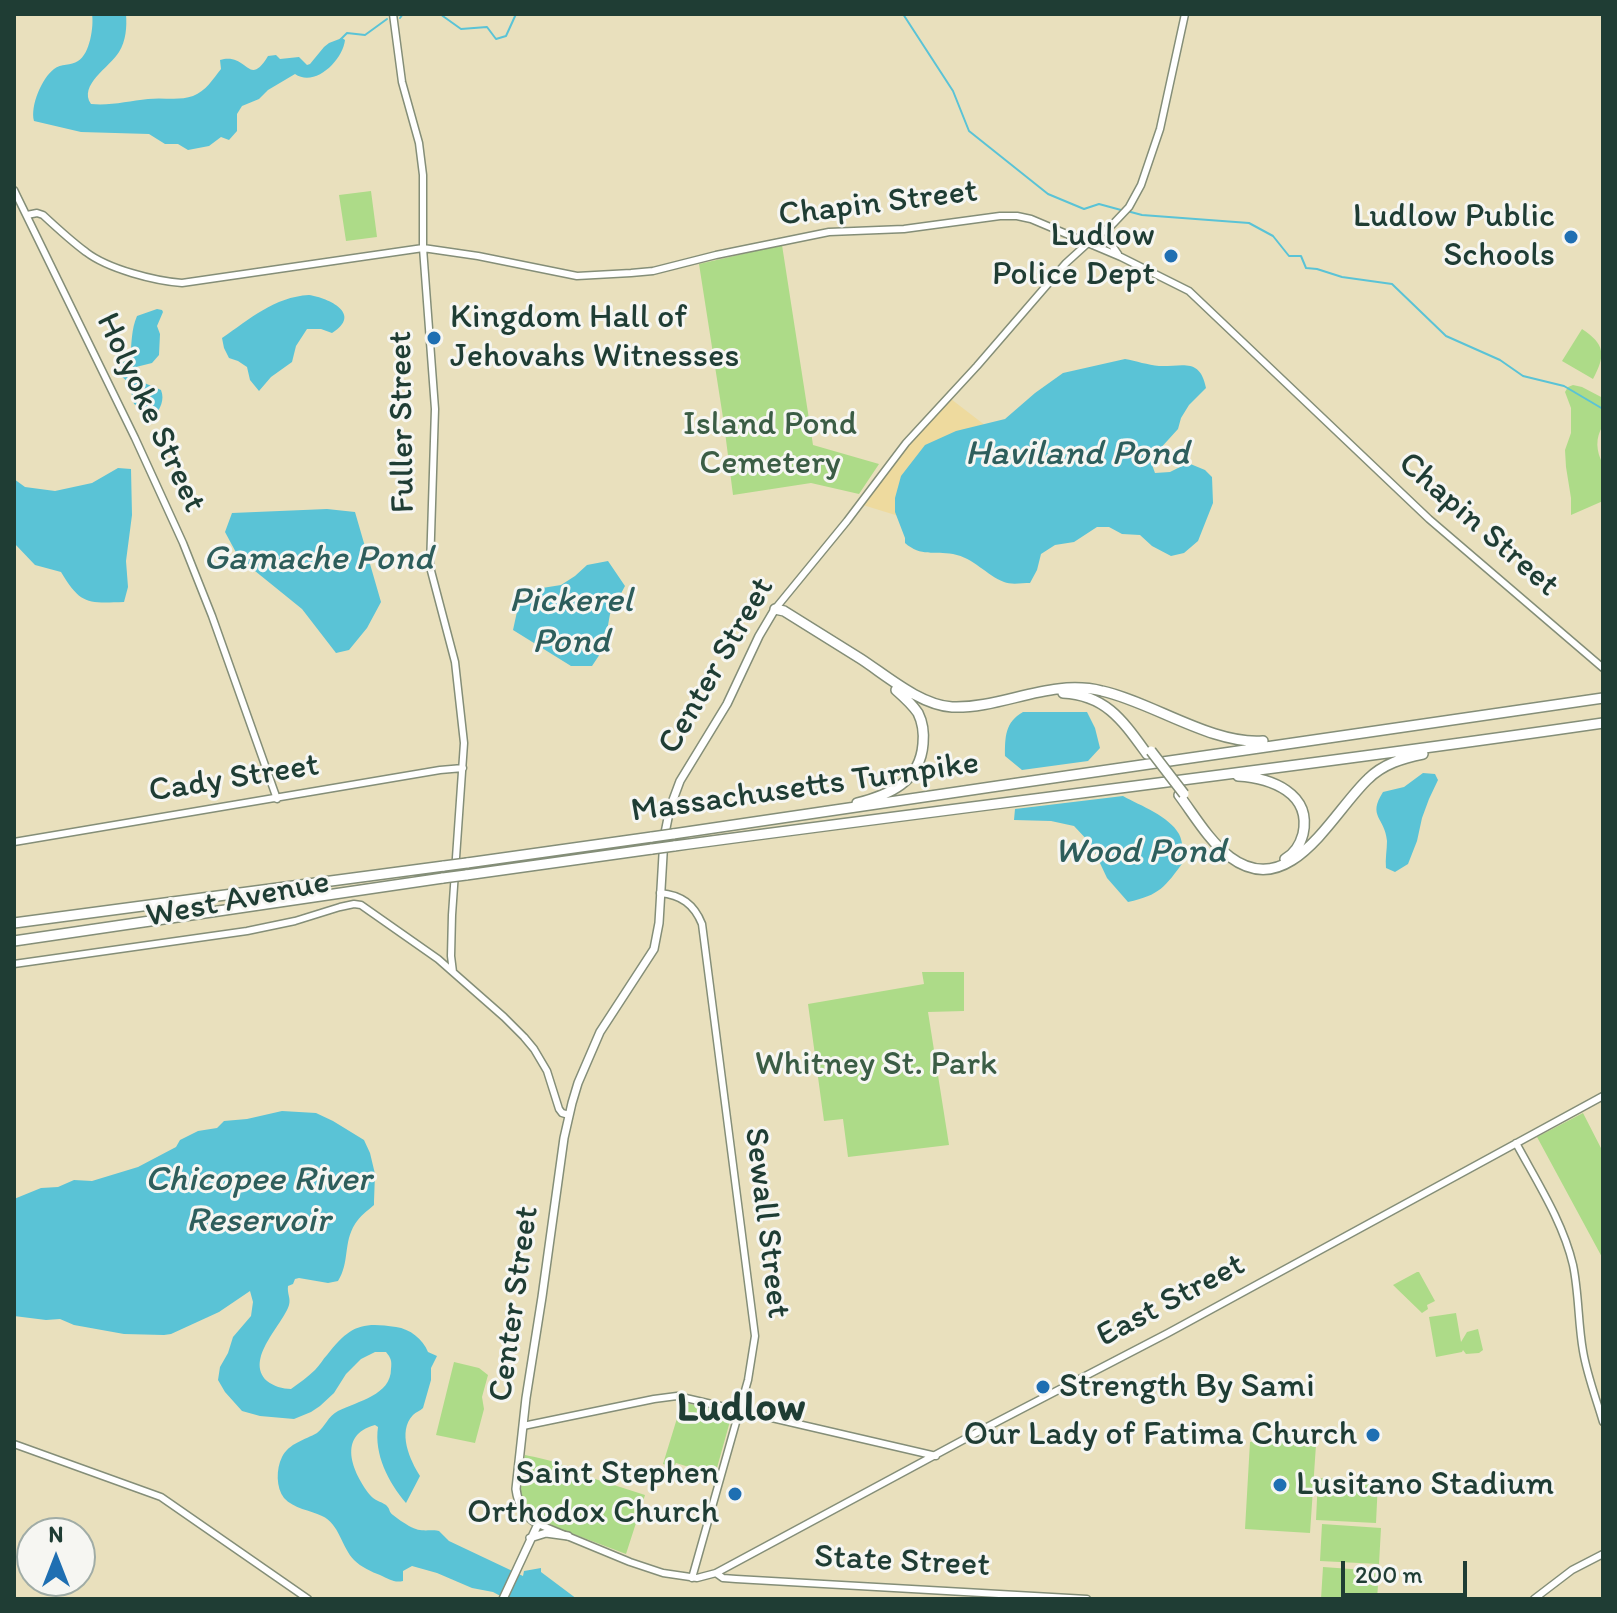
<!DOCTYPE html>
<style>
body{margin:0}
#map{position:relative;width:1617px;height:1613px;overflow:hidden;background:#e9e0bd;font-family:Itim,sans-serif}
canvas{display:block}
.frame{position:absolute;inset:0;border:16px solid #1f3d34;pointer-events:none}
.north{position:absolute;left:16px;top:1517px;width:80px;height:80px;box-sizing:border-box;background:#f6f6f2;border:2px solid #a0aca6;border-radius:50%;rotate:0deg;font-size:22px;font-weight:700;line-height:32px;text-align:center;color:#1f3d34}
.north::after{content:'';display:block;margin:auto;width:28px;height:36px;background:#1f6fb2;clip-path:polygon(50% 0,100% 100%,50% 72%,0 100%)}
.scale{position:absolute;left:1341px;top:1561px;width:126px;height:36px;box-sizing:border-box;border:4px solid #1f3d34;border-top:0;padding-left:10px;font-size:24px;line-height:28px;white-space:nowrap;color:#1f3d34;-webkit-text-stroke:6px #f6f6f2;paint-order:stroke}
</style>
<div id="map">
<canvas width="1617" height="1613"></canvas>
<div class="frame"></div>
<div class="north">N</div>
<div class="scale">200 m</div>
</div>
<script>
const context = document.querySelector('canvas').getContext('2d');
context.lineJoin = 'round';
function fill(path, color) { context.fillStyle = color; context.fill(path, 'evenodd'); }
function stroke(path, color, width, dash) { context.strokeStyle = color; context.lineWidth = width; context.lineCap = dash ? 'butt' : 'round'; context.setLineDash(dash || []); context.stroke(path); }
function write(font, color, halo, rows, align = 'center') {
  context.font = font + ' Itim,sans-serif'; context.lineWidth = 6; context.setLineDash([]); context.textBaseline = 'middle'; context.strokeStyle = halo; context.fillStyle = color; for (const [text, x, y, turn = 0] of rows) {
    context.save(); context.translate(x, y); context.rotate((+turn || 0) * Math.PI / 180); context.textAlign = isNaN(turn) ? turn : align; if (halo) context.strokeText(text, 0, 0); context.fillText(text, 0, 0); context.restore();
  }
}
fill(new Path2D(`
 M371,191L377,237L346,241L339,195Z
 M782,245L813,445L879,464L859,494L811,483L733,495L724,424L699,264Z
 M1582,329C1605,344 1606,355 1593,379L1562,361Z
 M1573,385L1582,387L1603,398V426C1595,437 1596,452 1603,464V501L1571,515V498L1566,467L1565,450L1571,433V408L1565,392L1568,387Z
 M922,972H964V1011L928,1012L949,1145L848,1157L843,1119L824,1121L808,1004L924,984Z
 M1583,1113L1603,1152V1259L1537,1137Z
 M1417,1272H1419L1435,1301L1427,1305L1428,1309L1422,1313L1393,1285Z
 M1456,1313L1461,1342L1467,1332L1478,1329L1483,1350L1479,1353L1466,1354L1463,1350L1462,1352L1436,1357L1429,1317Z
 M454,1362L479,1368L488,1375L482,1397L484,1409L475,1443L436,1435Z
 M682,1402L732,1414L715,1475L676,1463L674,1467L663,1464Z
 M1317,1430L1310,1533L1245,1529L1250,1442Z
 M525,1455C549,1460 568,1464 587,1479L589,1477L645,1495L626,1554L560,1529L530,1514L520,1495Z
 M1318,1478L1378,1481L1376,1523L1316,1520Z
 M1322,1524L1381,1528L1379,1564L1320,1561Z
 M1323,1567L1379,1571L1377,1599H1321Z`), '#addb88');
fill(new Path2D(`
 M951,399L986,426L905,518L863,505L897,459Z`), '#eeda9e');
fill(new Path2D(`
 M92,14H126C127,27 126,41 119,52C110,67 78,85 91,104C110,106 129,101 148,99C163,97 179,101 193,96C206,91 213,79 221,69L220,60C248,52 248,89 268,56L276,55L280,59L299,57L307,65L310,64L324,47L329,43L342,38L345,40C343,60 315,88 295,74L268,90L259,99L242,106L237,114V131L229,140L221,137L209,146L188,150L178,144H165L149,134L81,132L34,121C30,106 42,78 54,69C61,63 71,66 78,61C90,54 94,26 92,14Z
 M309,295C329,298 363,314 332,333L321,329H307L296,346L292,362L271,377L259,391L250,380L247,367L238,361L229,358L224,348L222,338C250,319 274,297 309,295Z
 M157,309L162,310L163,312L157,326L160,334L159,355L152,363L136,367L133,373L142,382L161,390C165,400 160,409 154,417L134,404L129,383L120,375V364L130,358C132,343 131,330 137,316Z
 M1125,359C1136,361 1148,365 1159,366C1182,367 1200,357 1206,388L1189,405L1181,418L1178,429L1158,451L1151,462L1155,473L1170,472L1188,463L1205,470L1212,477L1213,503L1198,541L1184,553L1171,556L1152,546L1140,535L1122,534L1109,527H1097L1074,542L1055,545L1041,554L1037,570L1030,583C1022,583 1011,585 1004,582C986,575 974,558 953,554C934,551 921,557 905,543V538L895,512V498L901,476L925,445L956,431L1005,419L1035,393L1063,373Z
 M118,468L131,469L132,515L126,561L128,587L124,602C87,603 81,605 61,572L35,565L14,543V479L25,487L55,491L92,483Z
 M327,509L355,512L381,602L367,628L349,650L336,653L302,609L239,558L225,532L232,513Z
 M608,561L625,586L610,614L604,648L592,666H571L513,630L518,607L536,589L561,585L575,576L587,565Z
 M1023,712H1087L1095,728L1100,748L1088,761L1022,770L1005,756C1005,737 1005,722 1023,712Z
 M1423,773L1435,774L1438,780L1429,799L1422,818L1417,841L1408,864L1395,872L1386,868C1385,859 1387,850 1387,841C1385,817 1367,817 1383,792L1404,787Z
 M1123,796C1141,806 1169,816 1179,834C1183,842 1183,852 1184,861C1165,887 1160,895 1128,902L1107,878L1091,844L1074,826L1051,821L1014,820L1015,809Z
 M282,1111L316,1113L333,1121L364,1140L370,1153L375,1174L374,1201V1205C367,1211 360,1216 355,1224C343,1243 350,1262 338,1281L328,1283L299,1278L295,1279L293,1284L288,1286C287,1294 291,1298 289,1305C283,1325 244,1359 267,1381C273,1386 283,1389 291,1389C299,1383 308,1377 315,1370C320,1365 323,1359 327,1355C349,1327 360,1321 396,1327C410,1329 423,1339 428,1352L437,1356L431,1368V1380L423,1408C420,1411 416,1412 413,1415C397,1432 410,1460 420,1476L406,1503C388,1482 374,1454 378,1427L375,1425C337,1435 352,1472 370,1495C375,1501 380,1501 386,1505C391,1510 388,1511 393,1515C398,1519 404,1523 409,1526C421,1533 427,1529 439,1531L449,1541L523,1576L524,1571L541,1568V1572L577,1599H506L493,1592L472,1588L437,1573L412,1566L403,1571V1581C394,1583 389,1579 380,1575C372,1572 361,1567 354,1560C342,1548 339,1523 322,1516C310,1510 294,1509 284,1498C276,1488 276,1469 282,1457C289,1443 305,1440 317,1433C325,1427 328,1416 338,1411C358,1401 391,1395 391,1369C392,1361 391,1358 386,1352H375L361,1359L346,1374L334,1393L320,1406L311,1412L294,1419L260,1416L242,1411L225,1392L218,1380L220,1367L228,1353L233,1337L251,1316L253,1302L250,1291L219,1312L171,1334L164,1335L124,1334L74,1325L60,1319L46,1320L14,1316V1199L41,1188L58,1187L74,1180L92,1181L138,1167L176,1147L180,1140L198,1131L217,1128L224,1121L247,1119Z`), '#5ac3d6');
stroke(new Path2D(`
 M440,14L461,29L487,27L496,39L506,36L516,14
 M903,14L953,91L969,131L1048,194L1084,209L1099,204L1121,210
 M400,18L403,14
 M340,40L347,33L365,35L387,19
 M1127,211L1142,215L1249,223L1273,236L1289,256H1301L1306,268L1317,269L1342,277L1392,284L1446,336L1500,360L1523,376L1564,386L1603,409`), '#5ac3d6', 2);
const secondary = new Path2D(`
 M393,14L402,82L419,143L423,175V248L435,409L430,567L455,662L464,743L452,915L451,956L453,972
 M14,190L135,438L183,543L212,616L277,799
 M27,215L37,213L43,215C57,228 71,241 86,252C108,269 155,281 182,283L423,248L478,256L577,276L631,273L653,271L716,255L829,232L904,229L1000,216H1017L1031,219L1121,257L1189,291L1429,519L1603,668
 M1108,228L1111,244L1118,254
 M775,609L847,521L906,443L977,366L1066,263L1088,243L1112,225L1129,207L1141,185L1160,129L1185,14
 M14,842L440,770L463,768
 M660,893C681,895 694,904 702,924L755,1336L748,1380L692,1578
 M14,964L247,931L295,921L340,907L354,904L361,905L438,959L504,1017L524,1037L534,1049L547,1071L559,1109L562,1113L569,1115
 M1516,1143C1537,1182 1563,1222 1573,1265C1579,1294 1578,1323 1583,1351C1587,1375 1596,1398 1603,1422
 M523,1426L654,1399L677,1396L936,1456
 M14,1444L161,1497L308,1599
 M538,1524L630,1562L663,1573L697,1578L716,1573L989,1426L1168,1333L1603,1096
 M716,1573L723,1578L736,1579L1087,1599
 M1534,1599L1572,1570L1603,1554`);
const primary = new Path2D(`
 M530,1538L546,1533L568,1536
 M503,1599L538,1524C524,1516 518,1504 516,1489L526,1398L542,1297L564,1138L572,1103L578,1083L600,1032L654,949L659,923L664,838L670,808L680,781L727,704L759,636L775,609`);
const highway = new Path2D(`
 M775,609L784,611C810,627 835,643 861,659C887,676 920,705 952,707C1002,709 1050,678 1102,691C1152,702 1212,745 1263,741
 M1063,693C1106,695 1123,721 1147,754
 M1238,776C1271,778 1312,793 1303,834C1300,845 1294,854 1285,859
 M1179,795C1194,815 1209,841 1230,857C1290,902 1332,813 1368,779C1383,764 1403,758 1423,754
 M857,803C889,795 920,782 923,744C924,734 923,723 918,713C912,704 904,697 896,690
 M673,834C983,789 1293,741 1603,698
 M674,846C984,804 1294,768 1603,723
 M467,863L652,837
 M466,875L652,849
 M14,923L444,866
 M14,941L443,878`);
stroke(secondary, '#848e78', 9);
stroke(primary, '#848e78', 10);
stroke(highway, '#848e78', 12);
stroke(secondary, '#fff', 6);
stroke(primary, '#fff', 7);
stroke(highway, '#fff', 9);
const highwayBridge = new Path2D(`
 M1151,751L1184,794
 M652,837L673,834
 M652,849L674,846
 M444,866L467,863
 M443,878L466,875`);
stroke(highwayBridge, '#848e78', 12, []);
stroke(highwayBridge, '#fff', 9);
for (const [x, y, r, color] of [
 [1571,237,8,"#1f6fb2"],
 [1171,256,8,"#1f6fb2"],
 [434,338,8,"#1f6fb2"],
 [1043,1387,8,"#1f6fb2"],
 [1373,1435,8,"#1f6fb2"],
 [1280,1485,8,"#1f6fb2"],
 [735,1494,8,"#1f6fb2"]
]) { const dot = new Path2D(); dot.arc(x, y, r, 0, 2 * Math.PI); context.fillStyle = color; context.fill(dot); stroke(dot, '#f6f6f2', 3); }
write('34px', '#1f3d34', '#f6f6f2', [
 ["Chapin Street",878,204,-7],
 ["Holyoke Street",150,413,65],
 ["Fuller Street",403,422,-91],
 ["Chapin Street",1478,525,41],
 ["Center Street",717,666,-60],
 ["Cady Street",234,779,-9],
 ["Massachusetts Turnpike",805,788,-8],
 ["West Avenue",238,900,-11],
 ["Sewall Street",766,1223,83],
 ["East Street",1171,1301,-28],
 ["Center Street",515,1304,-82],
 ["State Street",902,1562,3]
]);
write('34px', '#1f3d34', '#f6f6f2', [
 ["Ludlow Public",1555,217],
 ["Schools",1555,256],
 ["Ludlow",1155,236],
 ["Police Dept",1155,275],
 ["Kingdom Hall of",450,318,"left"],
 ["Jehovahs Witnesses",450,357,"left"],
 ["Strength By Sami",1059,1387,"left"],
 ["Our Lady of Fatima Church",1357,1435],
 ["Saint Stephen",719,1474],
 ["Orthodox Church",719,1513],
 ["Lusitano Stadium",1296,1485,"left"]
], 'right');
write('34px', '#3b5d45', '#f6f6f2', [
 ["Island Pond",770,425],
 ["Cemetery",770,464],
 ["Whitney St. Park",876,1065]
]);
write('italic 36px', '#2e5e5c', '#f6f6f2', [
 ["Haviland Pond",1077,455],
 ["Gamache Pond",318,560],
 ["Pickerel",571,602],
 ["Pond",571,643],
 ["Wood Pond",1140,853],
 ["Chicopee River",258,1181],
 ["Reservoir",258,1222]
]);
write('bold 42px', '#1f3d34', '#f6f6f2', [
 ["Ludlow",741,1409]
]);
</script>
